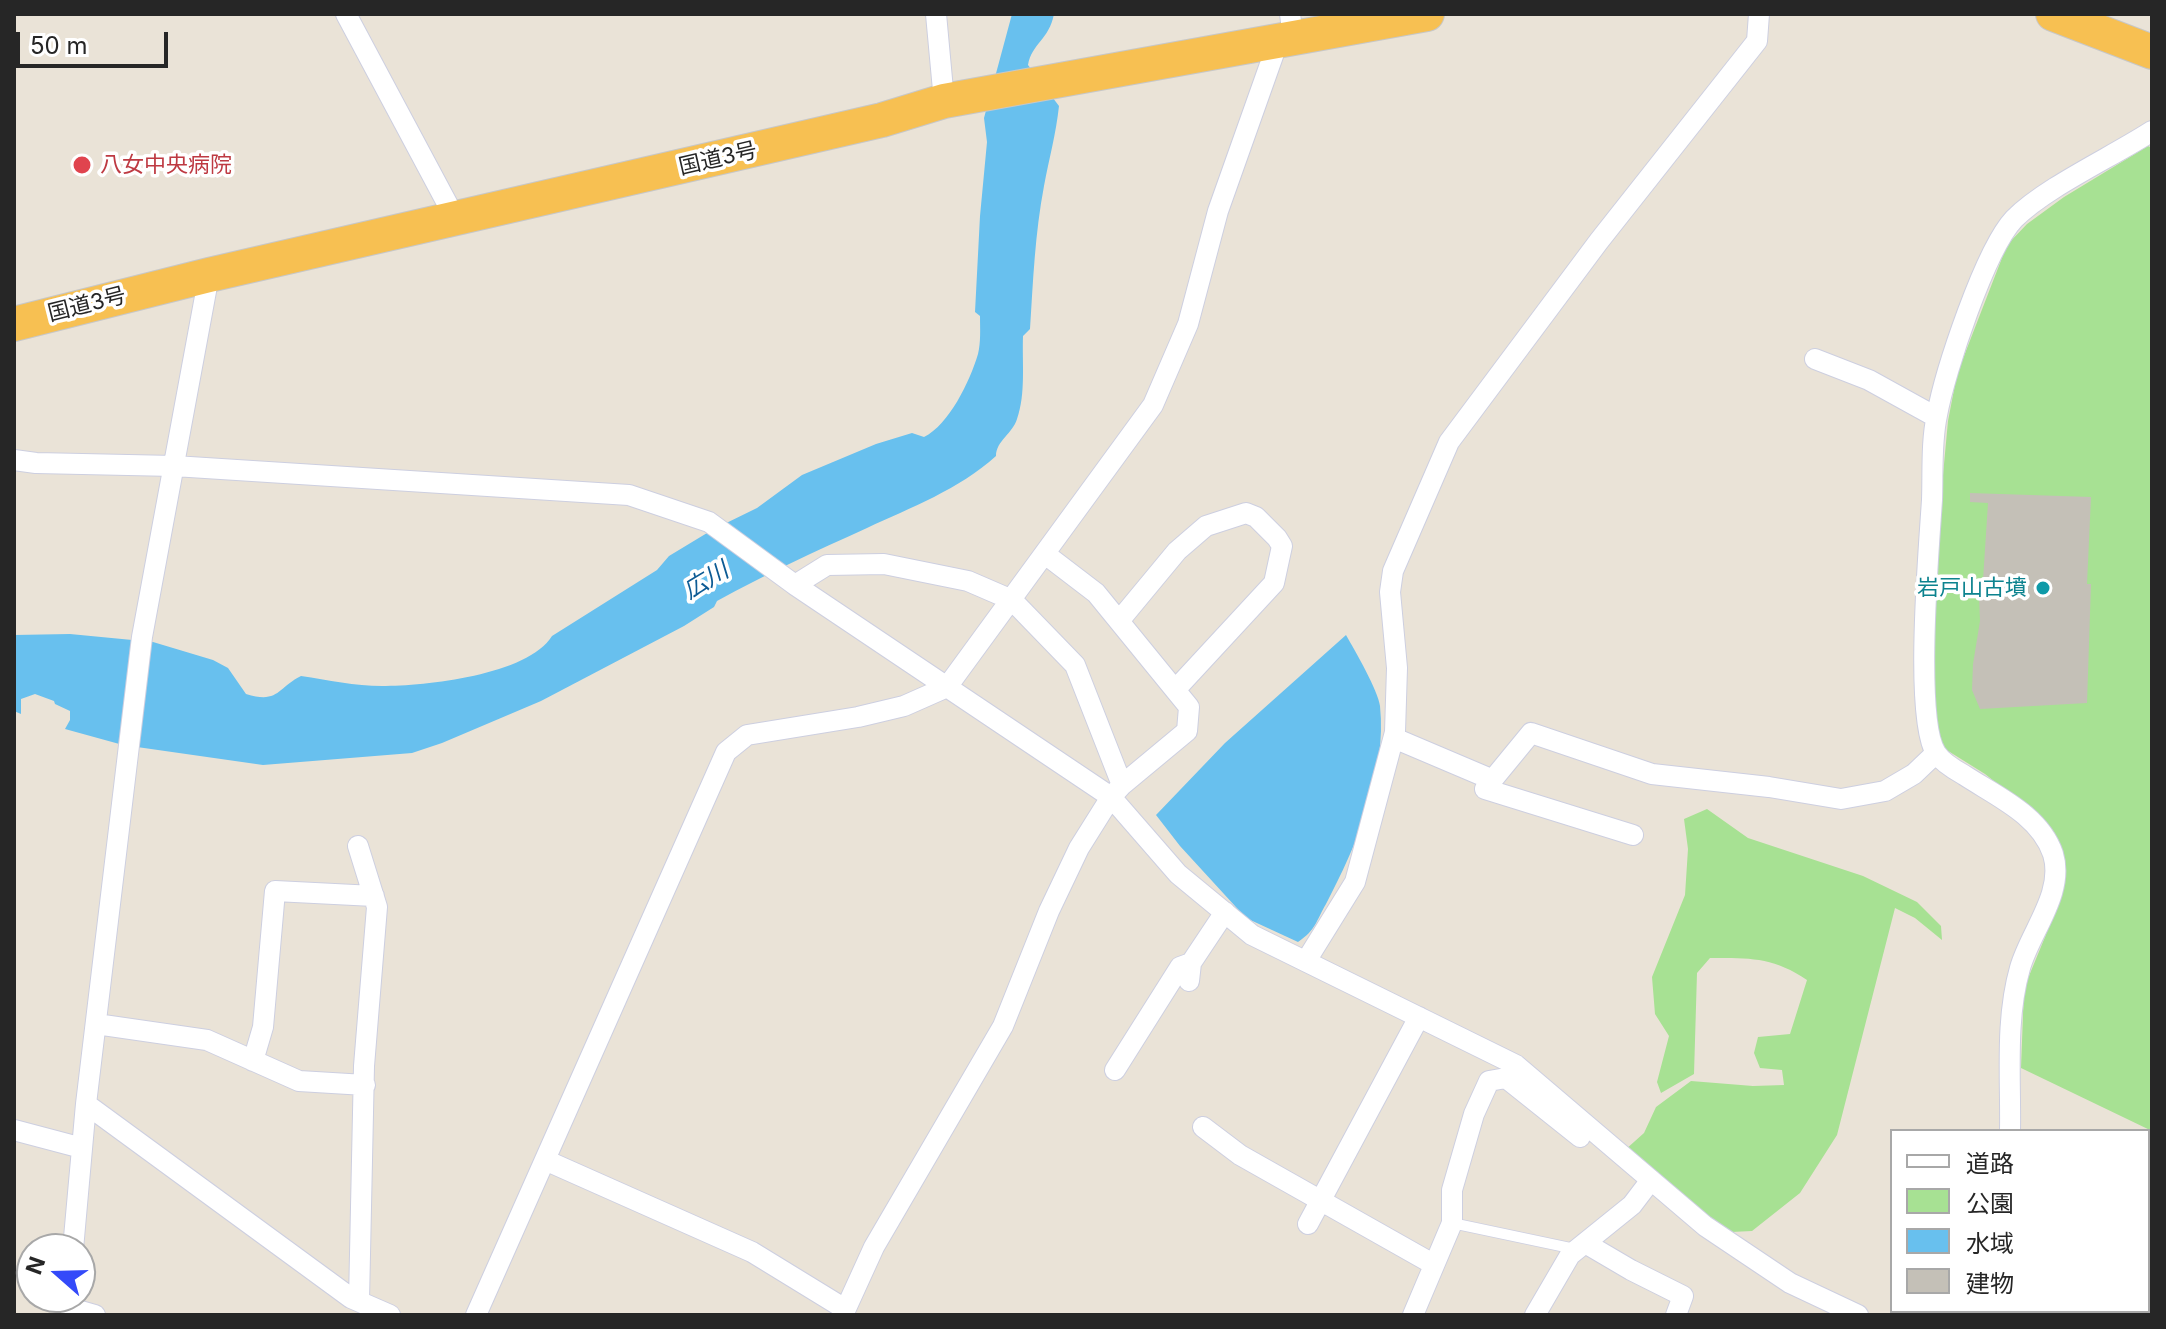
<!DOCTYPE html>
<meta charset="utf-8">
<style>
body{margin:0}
#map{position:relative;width:2166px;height:1329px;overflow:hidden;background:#eae3d7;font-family:Inter,"Noto Sans JP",sans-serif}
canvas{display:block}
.frame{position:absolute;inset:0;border:16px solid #262626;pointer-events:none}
.legend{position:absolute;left:1890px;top:1129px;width:260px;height:184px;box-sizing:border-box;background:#fff;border:2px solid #a8a8a8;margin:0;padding:10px 14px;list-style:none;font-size:24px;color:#262626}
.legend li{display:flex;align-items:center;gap:16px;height:40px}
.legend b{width:40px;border:2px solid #a8a8a8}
.north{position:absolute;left:16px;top:1233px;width:80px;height:80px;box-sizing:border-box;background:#fff;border:2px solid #a8a8a8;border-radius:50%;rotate:290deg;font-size:22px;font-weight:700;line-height:32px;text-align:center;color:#262626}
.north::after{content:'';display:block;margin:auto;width:28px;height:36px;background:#344af9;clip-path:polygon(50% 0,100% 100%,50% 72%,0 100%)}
.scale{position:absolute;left:16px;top:32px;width:152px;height:36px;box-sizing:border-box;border:4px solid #262626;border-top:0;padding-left:10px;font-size:24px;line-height:28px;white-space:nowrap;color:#262626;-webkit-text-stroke:6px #fff;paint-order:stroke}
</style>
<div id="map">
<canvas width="2166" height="1329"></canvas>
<div class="frame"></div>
<ul class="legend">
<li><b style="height:10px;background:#fff"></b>道路</li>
<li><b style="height:22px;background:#a7e193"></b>公園</li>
<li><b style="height:22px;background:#68c0ee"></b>水域</li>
<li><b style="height:22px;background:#c4c0b7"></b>建物</li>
</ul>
<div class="north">N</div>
<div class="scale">50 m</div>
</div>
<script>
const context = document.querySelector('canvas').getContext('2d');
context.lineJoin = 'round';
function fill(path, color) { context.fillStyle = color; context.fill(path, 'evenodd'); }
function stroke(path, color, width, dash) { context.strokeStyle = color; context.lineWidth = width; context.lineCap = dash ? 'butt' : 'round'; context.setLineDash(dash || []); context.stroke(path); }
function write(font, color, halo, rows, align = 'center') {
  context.font = font + ' Inter,"Noto Sans JP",sans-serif'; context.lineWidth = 7; context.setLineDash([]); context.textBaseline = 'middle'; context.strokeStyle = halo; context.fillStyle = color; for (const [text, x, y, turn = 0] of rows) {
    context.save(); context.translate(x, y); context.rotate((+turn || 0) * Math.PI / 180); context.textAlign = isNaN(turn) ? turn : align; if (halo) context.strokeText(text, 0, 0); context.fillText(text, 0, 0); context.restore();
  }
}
fill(new Path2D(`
 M2148,146L2152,148V1131L2021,1068L2024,988L2045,937L2064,882L2065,861L2060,846L2047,823L1985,774L1945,749L1936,730L1931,647L1938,529L1948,421L1957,374L2007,245L2027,224L2064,197Z
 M1707,809L1748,838L1863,876L1917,902L1941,926L1942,940L1915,918L1895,908L1837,1135L1800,1193L1752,1231L1731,1232L1708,1218L1625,1150L1644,1133L1656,1107L1691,1081L1753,1086L1784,1085L1782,1070L1760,1068L1754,1053L1758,1037L1790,1034L1807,980C1773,957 1750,958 1710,958L1697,973L1694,1074L1661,1093L1657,1082L1669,1036L1655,1014L1652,977L1685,895L1688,849L1684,819Z`), '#a7e193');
fill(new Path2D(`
 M1012,14H1054C1049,40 1032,43 1028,65L1059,106C1056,134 1049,159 1044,186C1035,233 1033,281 1030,329L1023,336C1022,362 1026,394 1017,419C1013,433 996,441 996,456C958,490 912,507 867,528C816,551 766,574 717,601L714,607L684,626L541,701L442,743L412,753L263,765L123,745L65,729L70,720V711L55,704L54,701L35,694L21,699V714L14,711V635L70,634L153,642L213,660L228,668L246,694C279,704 277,688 301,676C328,680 355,686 382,686C425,686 528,675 552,636L657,570L669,556L712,530L757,508L802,475L876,444L912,433L924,437C949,425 970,381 978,354C981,342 980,329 980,316L975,312L980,216L987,142L984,118Z
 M1346,635C1355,651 1378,690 1380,706C1387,774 1357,845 1326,904C1316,921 1316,930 1298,942L1246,918L1180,846L1156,815L1225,743Z`), '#68c0ee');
fill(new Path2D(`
 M1970,493L2091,497L2087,584H2091L2087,703L1980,709L1972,690L1973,664L1980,621L1979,596L1973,579L1983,580L1988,503L1970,502Z`), '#c4c0b7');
const service = new Path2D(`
 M1452,1223L1575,1249`);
const minor = new Path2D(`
 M346,14L456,220
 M936,14L944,101
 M1290,14L1293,37
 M1815,359L1869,380L1936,417
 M14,460L36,463L174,466L629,495L709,522L795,585L1111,797L1178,874L1252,935L1516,1065L1705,1226L1790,1283L1858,1315
 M795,585L827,565L884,564L968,581L1012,600L1075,665L1122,785
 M1119,621L1177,551L1206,526L1246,513L1256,517L1277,538L1282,546L1274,583L1175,690
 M1394,738L1493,780
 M1633,835L1485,789L1531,733L1652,774L1769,787L1841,799L1885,791L1914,774L1936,753
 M358,846L377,907L364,1066L359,1301
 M1306,961L1355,882L1395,732L1397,668L1390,592L1393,571L1449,442L1599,241L1757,41L1759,14
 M1189,981L1191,963L1225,912
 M96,1024L207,1040L299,1081L365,1085
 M253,1061L263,1027L275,891L374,896
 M1115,1070L1180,967L1191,963
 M86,1104L351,1298L390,1315
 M1203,1127L1240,1155L1433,1264
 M14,1130L82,1148
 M2010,1131C2011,1078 2005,1020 2020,968C2030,932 2065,893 2053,854C2040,815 1996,796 1964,775C1955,770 1942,762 1936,753C1914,719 1929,547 1932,500C1933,472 1931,442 1937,415C1945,371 1985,250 2014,219C2046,187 2112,157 2152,131
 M545,1160L752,1252L845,1309
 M1308,1224L1419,1017
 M1585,1243L1631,1270L1683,1296L1676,1315
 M73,1249L86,1104L142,637L209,275
 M67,1307L95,1315
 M476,1315L726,752L747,735L858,717L904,706L947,687L1153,405L1188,324L1218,211L1279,39
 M843,1315L874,1247L1003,1026L1049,911L1079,848L1111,797L1122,785L1187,731L1189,707L1096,593L1045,554
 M1413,1315L1452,1223V1190L1474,1114L1489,1081L1506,1078L1580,1137
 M1535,1315L1570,1255L1632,1205L1651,1180
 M1954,1315L1959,1311`);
const trunk = new Path2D(`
 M2053,14L2152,52
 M14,324L209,275L882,120L944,101L1427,14`);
stroke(service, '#cdcfe0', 12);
stroke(minor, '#cdcfe0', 22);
stroke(trunk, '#c7c7c7', 36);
stroke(service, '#fff', 10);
stroke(minor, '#fff', 20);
stroke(trunk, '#f7c052', 34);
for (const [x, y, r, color] of [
 [82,165,10,"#e0444e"],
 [2043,588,8,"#0f9aa8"]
]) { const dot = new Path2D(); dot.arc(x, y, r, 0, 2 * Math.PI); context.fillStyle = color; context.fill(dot); stroke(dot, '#fff', 3); }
write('22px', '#262626', '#fff', [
 ["国道3号",718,159,-13],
 ["国道3号",87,305,-14]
]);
write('22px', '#be3a42', '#fff', [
 ["八女中央病院",100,165]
], 'left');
write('22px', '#0d838f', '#fff', [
 ["岩戸山古墳",2027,588]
], 'right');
write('italic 24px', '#0d5b94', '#fff', [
 ["広川",706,581,-31]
]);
</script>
